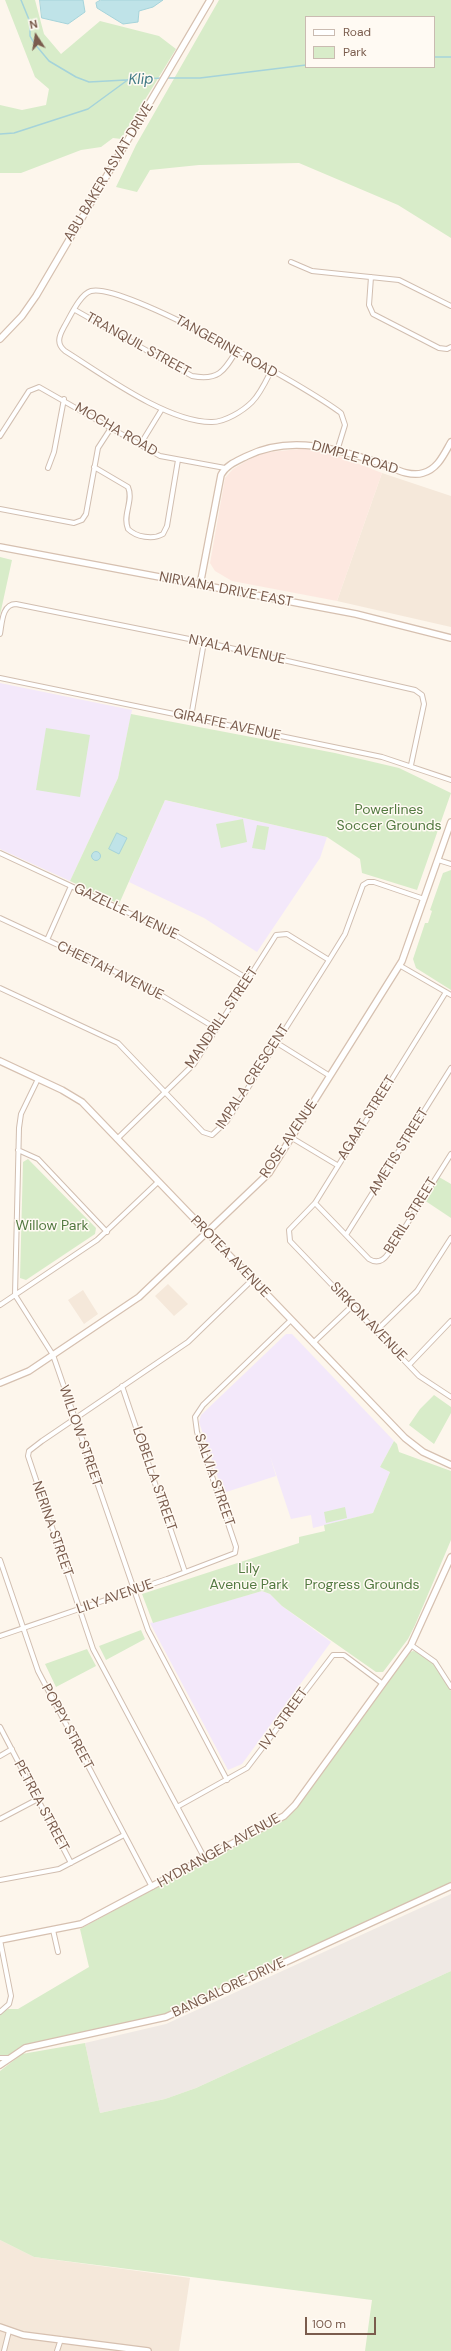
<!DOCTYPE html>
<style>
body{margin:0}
#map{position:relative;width:451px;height:2351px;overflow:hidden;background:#fdf6ec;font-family:"DM Sans",sans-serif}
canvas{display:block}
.legend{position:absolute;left:305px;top:16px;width:130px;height:52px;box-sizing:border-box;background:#fffaf3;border:1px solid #cabbb1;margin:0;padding:5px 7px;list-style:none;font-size:12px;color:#7a5c4d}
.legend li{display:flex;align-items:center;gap:8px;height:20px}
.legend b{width:20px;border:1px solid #cabbb1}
.north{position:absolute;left:16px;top:16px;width:40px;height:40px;-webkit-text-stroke:3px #fffaf3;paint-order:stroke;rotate:348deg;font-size:11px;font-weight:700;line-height:16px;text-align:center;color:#7a5c4d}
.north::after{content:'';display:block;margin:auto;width:14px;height:18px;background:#7a5c4d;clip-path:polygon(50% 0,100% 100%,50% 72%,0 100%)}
.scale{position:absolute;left:305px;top:2317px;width:71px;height:18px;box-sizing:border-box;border:2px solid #7a5c4d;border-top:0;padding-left:5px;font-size:12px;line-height:14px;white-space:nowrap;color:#7a5c4d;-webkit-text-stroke:3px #fffaf3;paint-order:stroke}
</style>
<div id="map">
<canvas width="451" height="2351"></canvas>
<ul class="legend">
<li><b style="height:5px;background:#fff"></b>Road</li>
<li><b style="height:11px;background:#d8ecc9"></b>Park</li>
</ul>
<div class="north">N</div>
<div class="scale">100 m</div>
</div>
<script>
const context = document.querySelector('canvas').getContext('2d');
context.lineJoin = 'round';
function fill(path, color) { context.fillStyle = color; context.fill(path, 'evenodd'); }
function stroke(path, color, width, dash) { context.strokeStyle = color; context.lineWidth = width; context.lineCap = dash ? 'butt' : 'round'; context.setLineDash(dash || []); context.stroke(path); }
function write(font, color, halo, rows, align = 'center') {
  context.font = font + ' "DM Sans",sans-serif'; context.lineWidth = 3; context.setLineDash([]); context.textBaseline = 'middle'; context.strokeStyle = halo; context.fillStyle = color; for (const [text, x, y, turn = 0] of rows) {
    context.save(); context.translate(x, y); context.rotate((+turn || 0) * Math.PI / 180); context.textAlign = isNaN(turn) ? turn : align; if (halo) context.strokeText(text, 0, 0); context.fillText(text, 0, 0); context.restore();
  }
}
fill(new Path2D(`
 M382,473L451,496V627L337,601Z
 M168,1284L188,1304L174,1316L155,1296Z
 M83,1290L98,1314L84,1324L68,1300Z
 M0,2240L34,2257L190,2278L179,2351H0Z`), '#f5e8da');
fill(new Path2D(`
 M309,448L336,455L382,473L337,601L232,581L215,571L210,563L225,478L233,469L260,453Z`), '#fde8e0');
fill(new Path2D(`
 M451,1894V1971L196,2088L165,2099L100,2113L85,2043L166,2024Z`), '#efe9e4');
fill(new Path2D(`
 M0,683L132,710L118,778L70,881L0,849Z
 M165,800L327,837L320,858L257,952L204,918L129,882Z
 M286,1334H292L394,1441L380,1467L390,1472L373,1513L313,1528L311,1515L291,1519L270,1456L276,1476L223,1493L199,1422L201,1415Z
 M262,1591L270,1594L282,1606L331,1642L242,1764L228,1770L150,1623Z`), '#f3e8fa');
fill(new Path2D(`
 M5,0H35L44,34L61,54L100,21L159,36L176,49L121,139L113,138L101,147L81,150L21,173H0V105L22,110L46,105L49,89L35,77Z
 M219,0H451V238L398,205L299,163L199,165L150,170L137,192L116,187L136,145ZM306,17H434V67H306Z
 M0,557L12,560L0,615Z
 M131,714L335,753L399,768L451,793L417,890L362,873L360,859L327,837L165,800L119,904L70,881L118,778Z
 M46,728L90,735L80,797L36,790Z
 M243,819L247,842L221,848L216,824Z
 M257,825L269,827L265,850L252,848Z
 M451,870V990L416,968L413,959L425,923H428L432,911L430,910L443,873Z
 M28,1159L96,1228L95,1234L26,1280L20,1278L23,1162Z
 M439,1177L451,1184V1218L424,1200Z
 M434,1395L451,1407V1413L434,1444L409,1425L420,1409Z
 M394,1441L397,1444L399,1452L451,1471V1540L415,1625L408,1639L383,1672H376L282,1606L270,1594L262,1591L153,1623L142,1594L299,1543V1537L325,1531L324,1525L373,1513L390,1472L380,1467Z
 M345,1507L347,1518L326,1523L324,1512Z
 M141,1630L145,1639L106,1660L99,1646Z
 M87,1649L96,1666L56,1687L45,1664Z
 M413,1651C432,1653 442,1677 451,1691V1883L159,2017L25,2045L0,2061V2014L8,2009H18L89,1967L80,1929L290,1815L408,1653Z
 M451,1971V2351H365L372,2300L34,2257L0,2240V2071L22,2054L85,2043L100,2113L165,2099L196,2088Z`), '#d8ecc9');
const water = new Path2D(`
 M40,0H83L85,12L68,24L42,18Z
 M101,0H163L153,7L139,11L138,22L123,24L97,8L96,3Z
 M117,833L127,838L119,854L109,849Z
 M91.5 856a4.5 4.5 0 1 1 9 0a4.5 4.5 0 1 1-9 0Z`);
fill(water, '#bfe3e8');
stroke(water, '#a5d3da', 1);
stroke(new Path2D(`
 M21,0L30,22V36L34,43L49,61L76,77L89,82L162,78
 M434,57H451
 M166,78H200L306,65
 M0,134L14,133L88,109L129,79`), '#a5d3da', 1.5);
const street = new Path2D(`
 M291,262L312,271L399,280L451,306
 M371,277L369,305L373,314L439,348L447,349L451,347
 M75,310L192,376C219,381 224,371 237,350
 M271,371C266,381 260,394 252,402C243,411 225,422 212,422C168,423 102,374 65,351C56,344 59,336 64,327C70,317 80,294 91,291C123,282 310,389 341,413L345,425L337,451
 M0,436L29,391L39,387L160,456L225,468
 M140,445L162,409
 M94,467L128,487C134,501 122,515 128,529C136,537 153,540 163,534L167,526L178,460
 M48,468L54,452L64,399
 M0,509L74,523L82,520L86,514L98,448L111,428
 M0,634C2,623 2,604 16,604L204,642L415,690L422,695L424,704L411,765
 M0,678L382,757L451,780
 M191,717L204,642
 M0,853L172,933L248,979
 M438,860L451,864
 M0,918L146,986L217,1029
 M47,940L71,886
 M399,965L451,995
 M0,988L118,1043L203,1132L212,1135L227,1121L329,960L345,934L363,885L368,882H374L424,899
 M446,992L315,1203L289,1230L290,1241L419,1376L451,1397
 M277,1043L330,1076
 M38,1079L21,1114L19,1128L15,1295L53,1355L148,1630L227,1780
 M292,1138L337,1165
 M117,1139L194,1064L276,935L287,934L329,960
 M18,1150L38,1159L107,1232
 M315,1203L369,1259C377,1264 383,1261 388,1254L451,1154
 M346,1235L451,1068
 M0,1305L97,1240L158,1182
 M376,1331L417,1291L451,1238
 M313,1343L352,1306
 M409,1365L451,1321
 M122,1386L185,1572
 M0,1560L38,1671L152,1887
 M0,1636L167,1579L235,1553L236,1547L197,1432L195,1417L203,1405L291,1320
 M411,1645L435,1662L451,1687
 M0,1727L71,1863
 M0,1756L12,1749
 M177,1807L247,1768L333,1655H344L383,1684
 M0,1819L38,1799
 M205,1859L93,1649L28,1456L29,1451L42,1441L188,1342L252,1280
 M0,1880L59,1869L124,1835
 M53,1930L58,1952
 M0,2012L9,2004L11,1996L0,1940
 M0,2058H8
 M4,2351L9,2331
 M57,2351L61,2339`);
const secondary = new Path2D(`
 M0,339L22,316L36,296L210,0
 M0,547L356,614L451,638
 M200,585L221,475C226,465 237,461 247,456C291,434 339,449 382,464C395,469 410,477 423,473C438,469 444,454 451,442
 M0,1061L62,1090L82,1102L405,1438L423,1452L451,1465
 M0,1383L29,1371L139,1297L269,1173L402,961L451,822
 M0,1940L81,1924L284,1816L295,1805L411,1645L451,1557
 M0,2065L25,2048L166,2017L451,1886
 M0,2327L23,2335L148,2351`);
stroke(street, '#d1beb0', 6);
stroke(secondary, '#d6c0b0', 8);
stroke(street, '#fff', 4);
stroke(secondary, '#fff', 5.5);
write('14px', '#7a5c4d', '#fffaf3', [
 ["ABU BAKER ASVAT DRIVE",109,172,-59],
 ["TRANQUIL STREET",138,345,29],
 ["TANGERINE ROAD",226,347,29],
 ["MOCHA ROAD",116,430,30],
 ["DIMPLE ROAD",355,458,16],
 ["NIRVANA DRIVE EAST",226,590,11],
 ["NYALA AVENUE",237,650,12],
 ["GIRAFFE AVENUE",227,725,12],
 ["GAZELLE AVENUE",126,912,25],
 ["CHEETAH AVENUE",110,971,26],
 ["MANDRILL STREET",222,1018,-56],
 ["IMPALA CRESCENT",253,1077,-57],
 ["AGAAT STREET",367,1118,-58],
 ["ROSE AVENUE",289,1139,-56],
 ["AMETIS STREET",399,1152,-58],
 ["BERIL STREET",411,1216,-58],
 ["PROTEA AVENUE",230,1257,46],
 ["SIRKON AVENUE",368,1322,46],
 ["WILLOW STREET",80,1436,71],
 ["LOBELLA STREET",154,1479,71],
 ["SALVIA STREET",214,1480,71],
 ["NERINA STREET",52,1529,71],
 ["LILY AVENUE",115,1597,-19],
 ["IVY STREET",284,1719,-54],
 ["POPPY STREET",67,1727,62],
 ["PETREA STREET",41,1806,62],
 ["HYDRANGEA AVENUE",219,1851,-29],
 ["BANGALORE DRIVE",229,1988,-25]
]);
write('14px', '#537a41', '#fffaf3', [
 ["Powerlines",389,810],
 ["Soccer Grounds",389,826],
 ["Willow Park",52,1226],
 ["Lily",249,1569],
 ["Avenue Park",249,1585],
 ["Progress Grounds",362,1585]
]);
write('italic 15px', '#437c86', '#fffaf3', [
 ["Klip",141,80,-2]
]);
</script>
